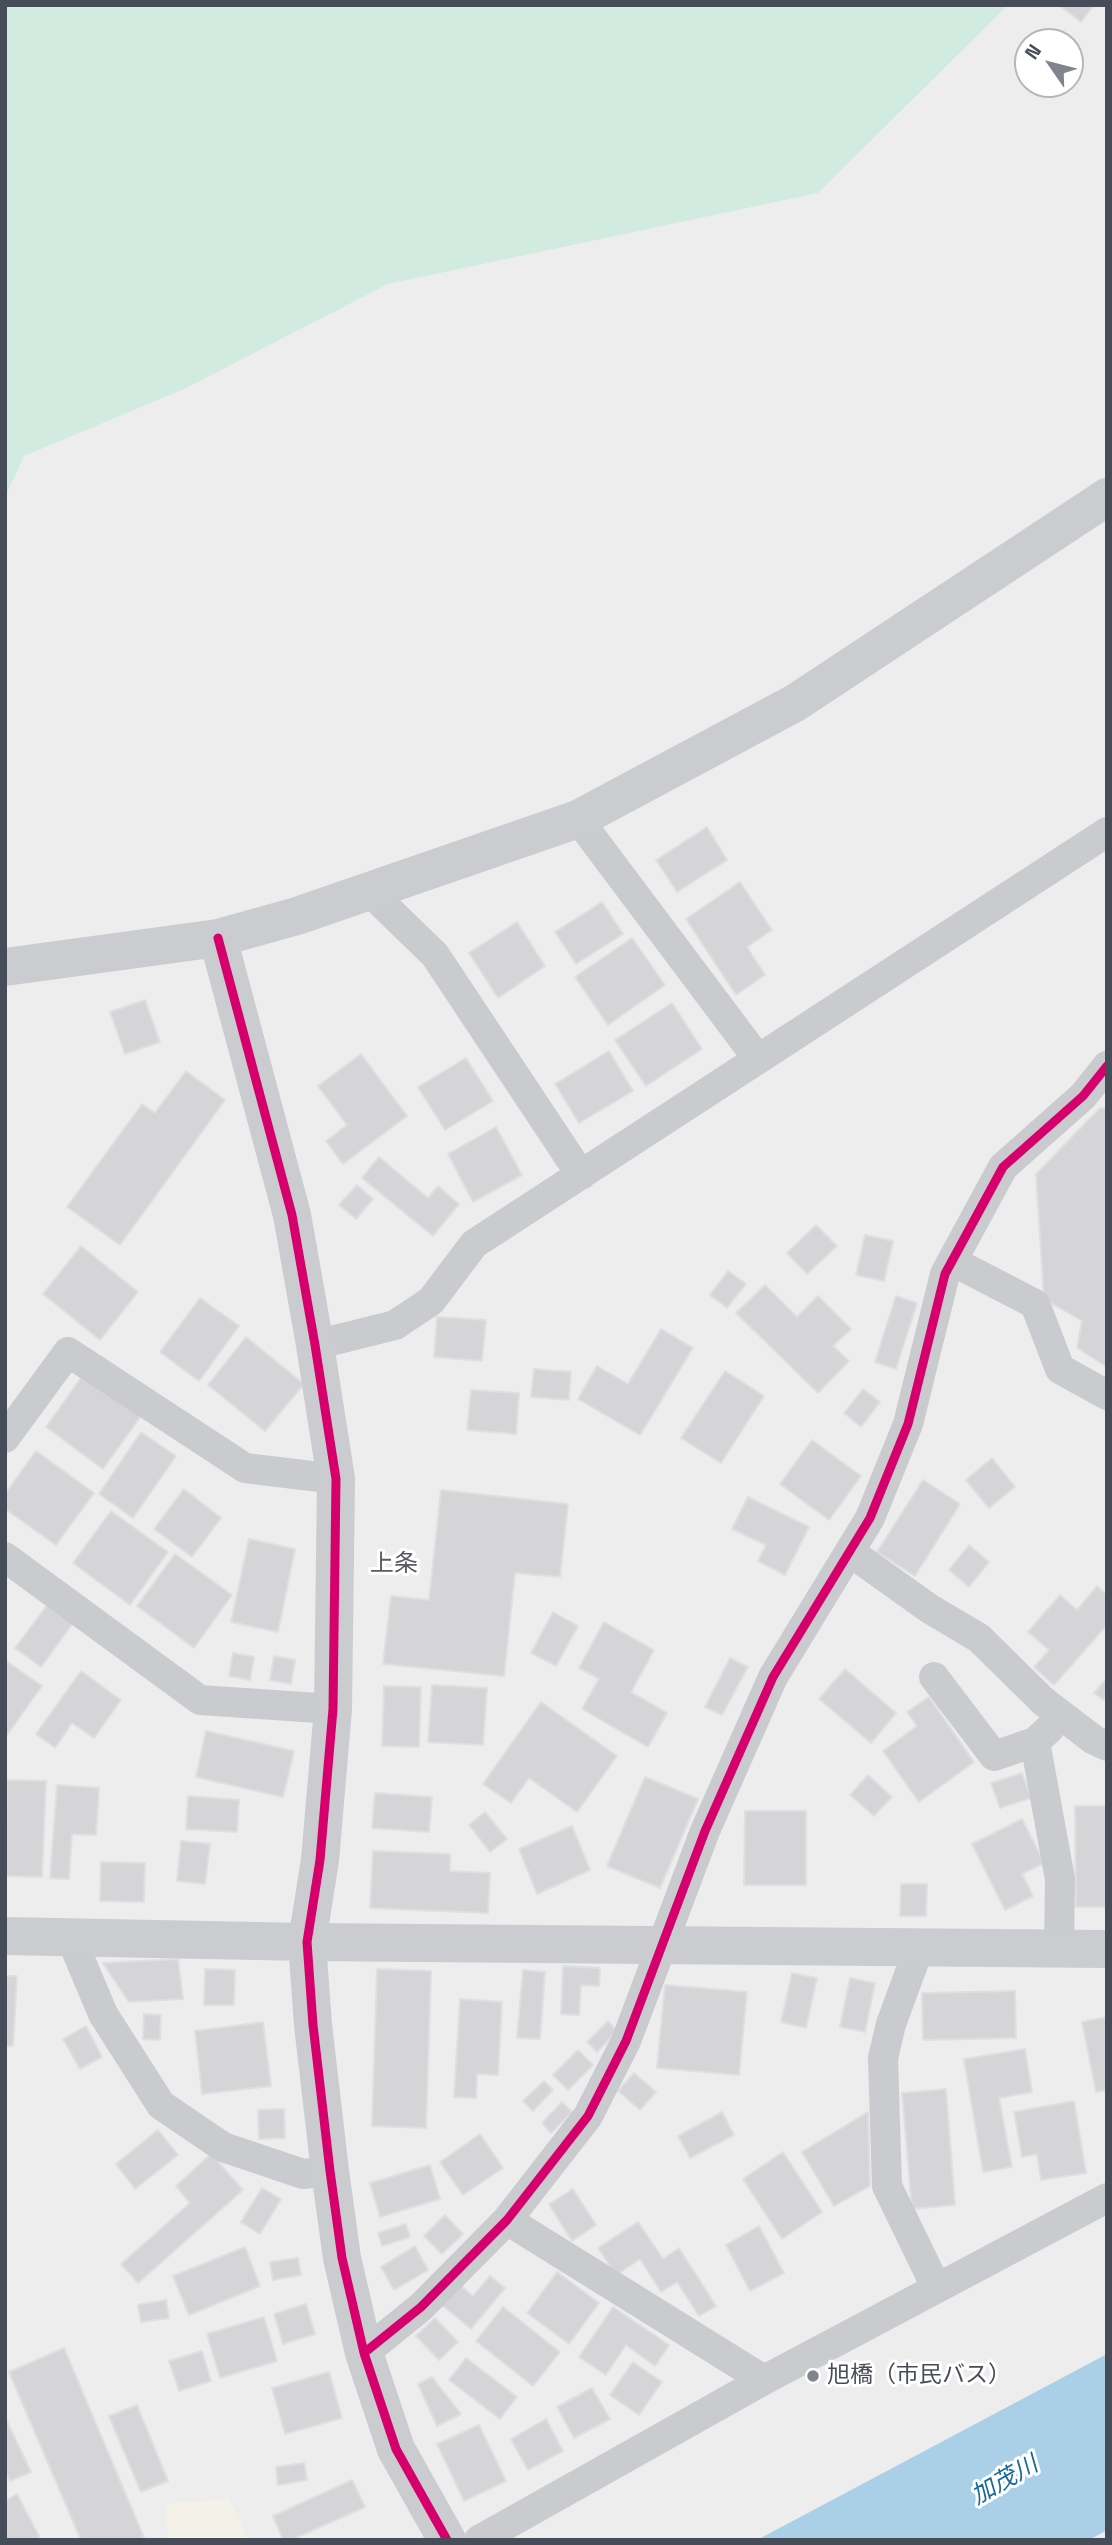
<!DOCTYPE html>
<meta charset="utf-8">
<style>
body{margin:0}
#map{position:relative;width:1112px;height:2545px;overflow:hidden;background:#ededed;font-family:"Space Grotesk",sans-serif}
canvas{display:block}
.frame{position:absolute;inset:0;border:7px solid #464c58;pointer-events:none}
.north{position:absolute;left:1014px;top:28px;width:70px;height:70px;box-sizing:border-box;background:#fff;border:2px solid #b5b7bc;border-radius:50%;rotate:305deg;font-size:19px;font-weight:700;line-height:28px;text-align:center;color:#464c58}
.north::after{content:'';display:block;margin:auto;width:24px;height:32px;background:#80848c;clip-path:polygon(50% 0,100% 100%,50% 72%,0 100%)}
</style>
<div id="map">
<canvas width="1112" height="2545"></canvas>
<div class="frame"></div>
<div class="north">N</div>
</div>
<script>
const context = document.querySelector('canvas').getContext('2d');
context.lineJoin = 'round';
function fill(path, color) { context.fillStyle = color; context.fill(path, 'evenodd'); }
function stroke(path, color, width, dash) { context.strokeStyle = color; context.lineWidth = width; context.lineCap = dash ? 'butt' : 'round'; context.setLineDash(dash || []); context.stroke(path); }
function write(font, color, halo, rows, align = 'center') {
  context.font = font + ' "Space Grotesk","Noto Sans JP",sans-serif'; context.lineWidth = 6; context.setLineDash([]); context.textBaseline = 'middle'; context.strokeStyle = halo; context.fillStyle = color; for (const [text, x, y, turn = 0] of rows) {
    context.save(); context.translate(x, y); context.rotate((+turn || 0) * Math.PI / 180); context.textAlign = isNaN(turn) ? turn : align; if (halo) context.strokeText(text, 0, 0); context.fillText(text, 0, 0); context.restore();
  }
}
fill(new Path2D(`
 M229,2499L248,2540H168L166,2504Z`), '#f4f2e8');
fill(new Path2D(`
 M5,5H1008L818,193L388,284L184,389L24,456L5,497Z`), '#d2ebe0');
fill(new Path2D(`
 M1107,2354V2530L1089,2540H757Z`), '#a9d0e7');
const building = new Path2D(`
 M1059,5H1094L1081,22Z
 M707,827L727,860L677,892L656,860Z
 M740,882L772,930L747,947L765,975L736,995L686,919Z
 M602,902L623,934L576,964L555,932Z
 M517,922L545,966L498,998L469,953Z
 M632,938L665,985L608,1025L575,977Z
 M145,1000L160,1042L125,1054L110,1012Z
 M672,1003L702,1049L646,1086L615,1040Z
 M609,1051L633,1091L579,1123L555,1084Z
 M361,1054L407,1116L343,1164L326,1141L347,1125L318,1086Z
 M466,1058L493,1101L445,1130L418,1087Z
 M186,1071L225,1100L120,1245L67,1207L142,1104L155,1113Z
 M1100,1108H1107V1367L1077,1348L1082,1321L1044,1299L1036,1174Z
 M496,1127L522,1175L473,1202L448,1154Z
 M379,1157L428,1198L438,1186L459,1204L433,1236L362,1178Z
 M357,1185L373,1199L356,1219L339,1205Z
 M816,1225L837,1246L807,1274L787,1253Z
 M865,1235L893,1241L884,1281L856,1275Z
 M81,1246L138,1292L100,1340L43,1294Z
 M728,1271L746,1284L727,1308L710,1295Z
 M765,1285L797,1317L818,1296L851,1329L833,1346L849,1361L818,1393L736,1313Z
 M896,1296L917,1303L896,1369L875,1362Z
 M200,1298L239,1326L199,1381L160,1352Z
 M437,1317L486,1320L482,1361L434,1357Z
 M661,1329L693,1348L640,1435L578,1399L597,1366L628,1384Z
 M246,1337L304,1384L265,1431L208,1385Z
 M534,1369L571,1372L569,1400L531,1397Z
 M725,1371L764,1396L721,1463L681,1438Z
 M83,1375L141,1416L103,1469L46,1427Z
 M863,1389L880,1402L861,1427L844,1413Z
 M471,1390L519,1393L516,1434L467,1430Z
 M141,1432L176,1456L133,1518L99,1494Z
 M812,1440L861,1476L829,1520L780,1484Z
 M36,1451L94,1493L56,1545L5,1509V1494Z
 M992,1458L1015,1487L989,1508L966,1480Z
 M923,1480L960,1504L915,1576L877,1552Z
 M184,1489L221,1518L192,1557L154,1529Z
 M441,1490L568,1504L560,1577L515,1573L504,1676L383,1664L391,1596L429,1600Z
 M748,1497L809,1527L785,1575L758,1561L766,1545L732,1529Z
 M111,1511L168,1552L130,1605L73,1563Z
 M249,1539L295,1549L278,1632L231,1622Z
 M969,1545L989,1562L969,1587L949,1570Z
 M175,1554L232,1595L194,1648L137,1606Z
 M1097,1586L1107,1595V1625L1054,1685L1034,1667L1049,1650L1028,1632L1060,1595L1077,1610Z
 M51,1600L76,1619L41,1667L15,1648Z
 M553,1612L578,1626L556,1666L531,1653Z
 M604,1622L654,1650L631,1692L667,1713L648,1747L582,1709L599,1679L579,1668Z
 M233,1653L254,1657L250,1680L229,1676Z
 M274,1656L295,1660L291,1684L270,1680Z
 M730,1658L748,1667L722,1715L705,1707Z
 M5,1660L42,1686L7,1735L5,1734Z
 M845,1669L896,1713L871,1743L819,1699Z
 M81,1671L121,1700L94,1738L72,1723L55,1748L36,1734Z
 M1107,1678V1696L1103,1700L1094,1693Z
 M432,1685L487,1688L483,1745L428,1742Z
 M384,1686L421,1687L419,1747L382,1746Z
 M929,1697L974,1762L919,1802L883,1751L917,1726L907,1712Z
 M541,1702L617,1756L577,1812L529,1778L511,1803L483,1784Z
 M206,1731L294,1751L283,1797L196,1777Z
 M1022,1773L1031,1798L1000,1808L991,1783Z
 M868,1775L892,1797L874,1816L850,1795Z
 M645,1777L698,1799L660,1888L607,1866Z
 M7,1780L46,1781L42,1877L5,1876Z
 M57,1785L99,1788L96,1835L72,1834L69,1879L50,1878Z
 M375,1793L432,1797L429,1832L372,1828Z
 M188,1796L239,1800L237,1832L186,1829Z
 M1075,1806H1107V1907H1076Z
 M745,1811H806V1885H744Z
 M485,1812L507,1839L490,1852L469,1825Z
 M1022,1819L1044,1863L1022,1874L1033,1896L1005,1910L972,1844Z
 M572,1826L590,1870L537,1894L519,1849Z
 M181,1841L210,1844L205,1884L177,1881Z
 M373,1851L450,1854V1871L490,1873L488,1913L370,1908Z
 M101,1862L145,1863L144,1902L100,1901Z
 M901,1884H927L926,1916H900Z
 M178,1959L183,1999L129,2002L103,1963Z
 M563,1966L600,1968L599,1986L581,1985L579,2015L561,2014Z
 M205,1969L235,1970L234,2005H204Z
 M377,1969L431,1971L426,2128L372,2126Z
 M523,1970L545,1972L540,2039L517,2038Z
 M792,1973L817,1978L806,2028L781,2022Z
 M5,1976H17L13,2046H5Z
 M850,1978L875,1983L865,2032L840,2027Z
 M665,1985L747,1992L739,2075L657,2068Z
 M1015,1991L1016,2038L923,2040L922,1993Z
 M460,1999L502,2002L498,2075L477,2074L476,2098L454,2097Z
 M144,2014L161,2015L160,2040L143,2039Z
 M1107,2017V2090L1096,2092L1082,2022Z
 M608,2021L617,2031L597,2052L587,2042Z
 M263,2022L271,2086L202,2094L195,2031Z
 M86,2026L102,2057L80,2069L63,2039Z
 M1025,2049L1032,2092L999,2098L1012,2167L983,2172L964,2059Z
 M578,2050L593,2065L568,2090L553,2075Z
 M634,2073L656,2092L640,2110L618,2091Z
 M544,2081L553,2090L533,2111L523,2101Z
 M946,2089L955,2205L912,2209L902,2093Z
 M1074,2101L1086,2173L1041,2180L1037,2154L1022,2157L1014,2112Z
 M562,2102L572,2112L551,2133L542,2123Z
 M284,2109L285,2138L259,2139L258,2110Z
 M722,2112L734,2135L690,2158L678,2136Z
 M868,2112L870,2186L834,2206L802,2152Z
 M158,2130L178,2155L135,2189L116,2164Z
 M480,2134L503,2168L463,2195L440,2162Z
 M783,2152L822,2212L782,2239L743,2179Z
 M211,2154L243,2190L138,2283L121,2264L190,2203L176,2186Z
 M430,2165L440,2199L380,2217L370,2183Z
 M262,2188L281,2199L260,2234L241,2222Z
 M573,2189L596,2225L572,2241L549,2204Z
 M445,2215L463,2234L442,2254L424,2236Z
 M638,2222L663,2259L679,2248L716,2306L699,2316L677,2282L661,2292L640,2259L616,2275L598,2248Z
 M406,2224L410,2237L382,2246L378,2233Z
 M759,2226L784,2273L750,2291L726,2245Z
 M415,2246L428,2270L394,2290L381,2267Z
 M245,2247L260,2286L189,2315L173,2276Z
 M298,2258L301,2275L273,2280L270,2262Z
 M557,2272L599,2303L569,2344L527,2313Z
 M490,2276L505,2288L471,2329L442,2305L459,2284L473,2296Z
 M166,2300L169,2318L141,2322L138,2305Z
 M306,2304L315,2334L283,2344L274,2314Z
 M503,2307L560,2352L533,2386L476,2341Z
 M613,2307L669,2345L655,2366L626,2345L606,2375L579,2357Z
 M264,2317L277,2361L220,2378L207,2334Z
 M435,2318L458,2342L439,2360L416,2336Z
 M64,2348L145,2540H81L9,2372Z
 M202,2351L211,2381L179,2391L169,2361Z
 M466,2358L517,2397L500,2419L449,2380Z
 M633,2362L662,2382L639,2415L610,2395Z
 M329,2372L342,2418L285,2434L272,2388Z
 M432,2377L461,2414L437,2426L418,2384Z
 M592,2388L610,2419L574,2438L557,2407Z
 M137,2405L168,2481L141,2492L109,2416Z
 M5,2417L31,2472L10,2481L5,2470Z
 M546,2419L563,2451L528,2470L511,2439Z
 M479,2425L506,2481L464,2501L437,2444Z
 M304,2463L307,2480L278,2485L276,2467Z
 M352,2480L365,2507L291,2540H283L273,2516Z
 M17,2494L41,2540H5V2501Z`);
fill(building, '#d5d5d7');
stroke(building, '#dedfe0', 2);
stroke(new Path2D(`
 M578,819L758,1059
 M369,891L435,955L581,1175
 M952,1261L1035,1304L1060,1369L1107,1395
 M315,1345L395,1325L431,1301L474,1244L1107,832
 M5,1438L68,1352L245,1468L336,1479
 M850,1552L930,1609L979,1638L1043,1701L1094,1740L1107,1746
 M5,1557L200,1700L333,1709
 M934,1677L994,1756L1035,1742L1049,1729
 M1035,1742L1060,1879L1059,1949
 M71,1938L103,2014L161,2105L223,2147L303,2174L330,2171
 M919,1948L891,2024L883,2058L887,2186L936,2287
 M507,2220L764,2380
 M364,2353L421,2307L507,2220L588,2116L626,2041L705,1831L773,1677L870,1518L908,1424L945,1274L1003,1167L1083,1096L1107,1066
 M479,2540L764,2380L1107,2198`), '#c9cbce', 30);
stroke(new Path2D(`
 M218,938L292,1215L315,1345L336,1479L333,1709L320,1860L307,1942L313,2025L330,2171L342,2258L364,2353L396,2449L447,2540
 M5,967L218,938L297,916L578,819L795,703L1107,497
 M5,1936L307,1942L1107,1949`), '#cacccf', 38);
stroke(new Path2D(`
 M218,938L292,1215L315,1345L336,1479L333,1709L320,1860L307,1942L313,2025L330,2171L342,2258L364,2353L396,2449L447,2540
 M364,2353L421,2307L507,2220L588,2116L626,2041L705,1831L773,1677L870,1518L908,1424L945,1274L1003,1167L1083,1096L1107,1066`), '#d6006c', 9);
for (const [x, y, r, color] of [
 [813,2376,7,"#80848c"]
]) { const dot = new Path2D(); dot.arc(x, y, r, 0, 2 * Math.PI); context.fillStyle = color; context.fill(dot); stroke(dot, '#fff', 2.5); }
write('23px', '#464c58', '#fff', [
 ["旭橋（市民バス）",827,2376]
], 'left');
write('24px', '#595b60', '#fff', [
 ["上条",394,1564]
]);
write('italic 24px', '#166a9b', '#fff', [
 ["加茂川",1005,2481,-30]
]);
</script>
